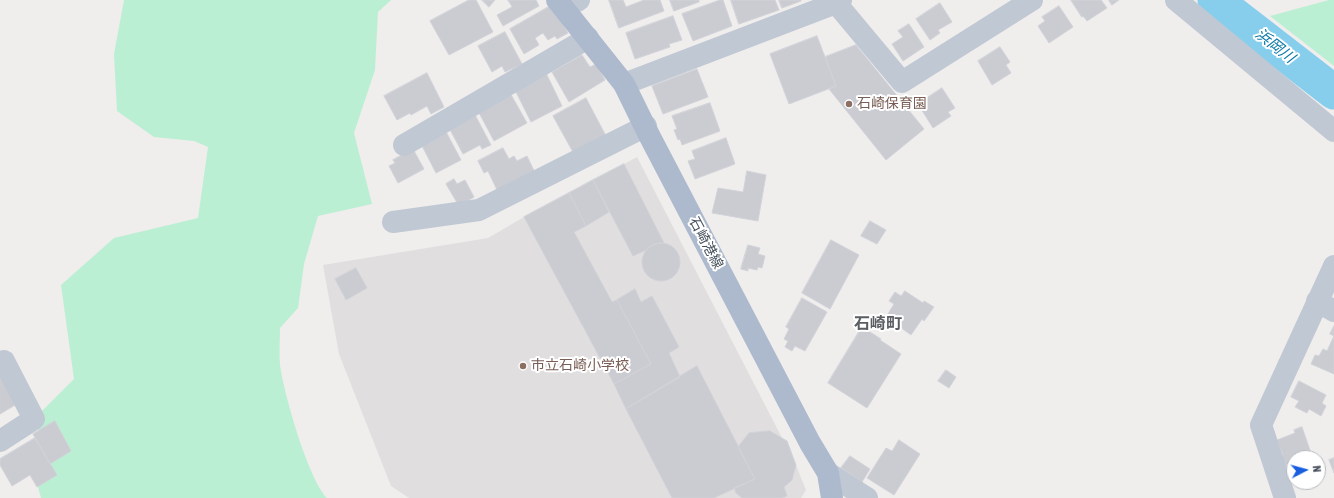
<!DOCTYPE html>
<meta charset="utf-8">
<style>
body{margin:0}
#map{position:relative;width:1334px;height:498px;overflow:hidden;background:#f0eded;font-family:"Asap Condensed",sans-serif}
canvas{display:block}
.north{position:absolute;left:1286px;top:450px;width:40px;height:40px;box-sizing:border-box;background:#fff;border:1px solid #b5b9bd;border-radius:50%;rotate:84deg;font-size:11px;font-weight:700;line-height:16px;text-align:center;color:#454f5b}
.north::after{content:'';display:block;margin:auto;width:14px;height:18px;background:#185edf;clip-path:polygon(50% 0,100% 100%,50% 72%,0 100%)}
</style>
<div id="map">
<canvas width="1334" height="498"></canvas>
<div class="north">N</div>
</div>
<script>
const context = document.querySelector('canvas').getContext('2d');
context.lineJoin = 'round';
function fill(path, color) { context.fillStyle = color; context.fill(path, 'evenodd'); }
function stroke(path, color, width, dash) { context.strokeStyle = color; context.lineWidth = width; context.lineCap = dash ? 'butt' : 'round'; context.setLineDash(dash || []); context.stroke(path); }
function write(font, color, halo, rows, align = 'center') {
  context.font = font + ' "Asap Condensed","Noto Sans JP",sans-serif'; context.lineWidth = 4; context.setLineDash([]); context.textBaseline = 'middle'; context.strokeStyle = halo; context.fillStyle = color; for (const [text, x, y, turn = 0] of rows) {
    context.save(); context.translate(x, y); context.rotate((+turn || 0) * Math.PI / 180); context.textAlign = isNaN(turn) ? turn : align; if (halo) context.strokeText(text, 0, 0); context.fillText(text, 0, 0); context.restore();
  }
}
fill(new Path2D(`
 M637,157L796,465L806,490L801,498H409L391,486L339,354L323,265L488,238L524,217Z`), '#e1dedf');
fill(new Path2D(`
 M124,0H391L378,12L375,70L354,133L372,204L318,216L304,264L298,308L280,328C280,340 279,353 280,365C284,394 308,478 327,498H41L36,480L39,414L74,379L61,285L114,238L198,218L208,147L194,141L154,137L117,111L114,54Z
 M1329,0H1334V66L1270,16Z`), '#bbefd3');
stroke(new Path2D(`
 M1215,0L1334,92`), '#87ceec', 35);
const building = new Path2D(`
 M469,0H476L493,32L449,55L430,21Z
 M482,0H495L489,7Z
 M508,0H536L539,6L503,26L497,15L512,7Z
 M609,0H623L626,7L644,0H660L664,11L619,28Z
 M670,0H699V2L674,11Z
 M720,0H723L732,26L693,41L682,14Z
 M731,0H775L779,10L739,24Z
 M779,0H801V1L782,8Z
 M1071,0H1101L1107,8L1087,21L1083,16L1082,17Z
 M1109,0H1119L1112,5Z
 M940,3L952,22L938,30L940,33L930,40L916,19Z
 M552,5L568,33L557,39L555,36L548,40L543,33L535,38L539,45L524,54L510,29Z
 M1059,6L1073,27L1049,43L1038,26L1045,21L1042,17Z
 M673,16L682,40L669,44L670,47L635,59L626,33Z
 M909,24L924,47L903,61L892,44L903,37L898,31Z
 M505,32L522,64L505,72L502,66L492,72L478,46Z
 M817,36L836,86L789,104L770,54Z
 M856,45L924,129L886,160L829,89L836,86L825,57Z
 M1000,47L1010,62L1006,65L1011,73L992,85L978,61Z
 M582,55L590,67L596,64L605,80L569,102L552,72Z
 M697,69L708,97L663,114L652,86Z
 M427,73L444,107L431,114L427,106L411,115L410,113L397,120L384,96Z
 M546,73L562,106L531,122L514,88Z
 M942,88L955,108L948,112L951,116L933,128L918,104Z
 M509,91L527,123L494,141L477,109Z
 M586,98L606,136L574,154L553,116Z
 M710,103L720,131L682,145L680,139L678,140L674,130L677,129L672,116Z
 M473,111L491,145L482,149L480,145L463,154L447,124Z
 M443,126L461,160L436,173L420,142Z
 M726,138L735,164L695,179L688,161L695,159L692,151Z
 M503,148L509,159L514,156L517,161L527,156L538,179L497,190L488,171L484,173L478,161Z
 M413,149L424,169L398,183L389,166L395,163L393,160Z
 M624,164L664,243L654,244L646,250L633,256L593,180Z
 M747,171L766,175L758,221L712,213L718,188L743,192Z
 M454,179L457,184L465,180L474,197L459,206L446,184Z
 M593,180L609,212L586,226L569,193Z
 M569,193L586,226L574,232L612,302L617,300L651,364L614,384L524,217Z
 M870,221L886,230L877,244L861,236Z
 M831,240L859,255L830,309L802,293Z
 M642 262a19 19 0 1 1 38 0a19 19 0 1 1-38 0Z
 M748,245L760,248L758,254L765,256L762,268L758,267L757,270L748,268V271L741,269Z
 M356,268L367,288L346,300L335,279Z
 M635,289L641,302L652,296L679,347L669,353L680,377L626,409L614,384L651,364L617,300Z
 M905,291L923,303L924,301L934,307L924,321L922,319L911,335L886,317L894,304L889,301L895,292L901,296Z
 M802,298L827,312L805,351L795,346L792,351L785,347L788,341L784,339L789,329L786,327Z
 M1334,326V374L1311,364L1315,355L1319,356L1323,349L1327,351L1334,336L1330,334Z
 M862,327L881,339L880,340L901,354L867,408L828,383Z
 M697,366L755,479L714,498H672L626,409Z
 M946,370L956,377L949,388L938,381Z
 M0,373L22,401L0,414Z
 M1299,381L1326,395L1322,403L1326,406L1321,416L1309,409L1307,413L1295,407L1299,401L1291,397Z
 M55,421L71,451L50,464L33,434Z
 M1302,427L1312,456L1306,458H1294V462L1284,466L1281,456L1283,455L1277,440L1295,433L1294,430Z
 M770,431L787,441L796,465L792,480L784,487L787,496L782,498H742L736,493L734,488L755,479L738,447L749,433Z
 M35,438L57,475L37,487L30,475L12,486L0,465V459Z
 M899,440L920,454L894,495L867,478L886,448L892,451Z
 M850,456L870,469L862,482L841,468Z
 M1334,458V473L1329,460Z`);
fill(building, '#caccd2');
stroke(building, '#d1d3d9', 1);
stroke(new Path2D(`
 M1176,0L1334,131
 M836,3L902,82L1032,0
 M564,7L579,0
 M624,84L836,3L841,0
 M404,145L588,38
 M393,222L479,210L646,126
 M1317,301L1334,311
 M0,363L4,361L34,419L0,441
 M828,473L867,498
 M1285,498L1261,425L1334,266`), '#c0c8d3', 22);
stroke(new Path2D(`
 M557,0L624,84L649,135L810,443L828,473L832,498`), '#adbacd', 22);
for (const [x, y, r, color] of [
 [849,104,4,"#8d6e63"],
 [523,366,4,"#8d6e63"]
]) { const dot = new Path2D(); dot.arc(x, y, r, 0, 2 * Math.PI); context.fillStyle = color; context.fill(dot); stroke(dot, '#fff', 1.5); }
write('14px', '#785e54', '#fff', [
 ["石崎保育園",857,104],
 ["市立石崎小学校",531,366]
], 'left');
write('14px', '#454f5b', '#fff', [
 ["石崎港線",706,243,62]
]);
write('italic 15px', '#0c7aa7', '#fff', [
 ["浜岡川",1275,46,38]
]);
write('bold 16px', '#5a5d62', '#fff', [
 ["石崎町",878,324]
]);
</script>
